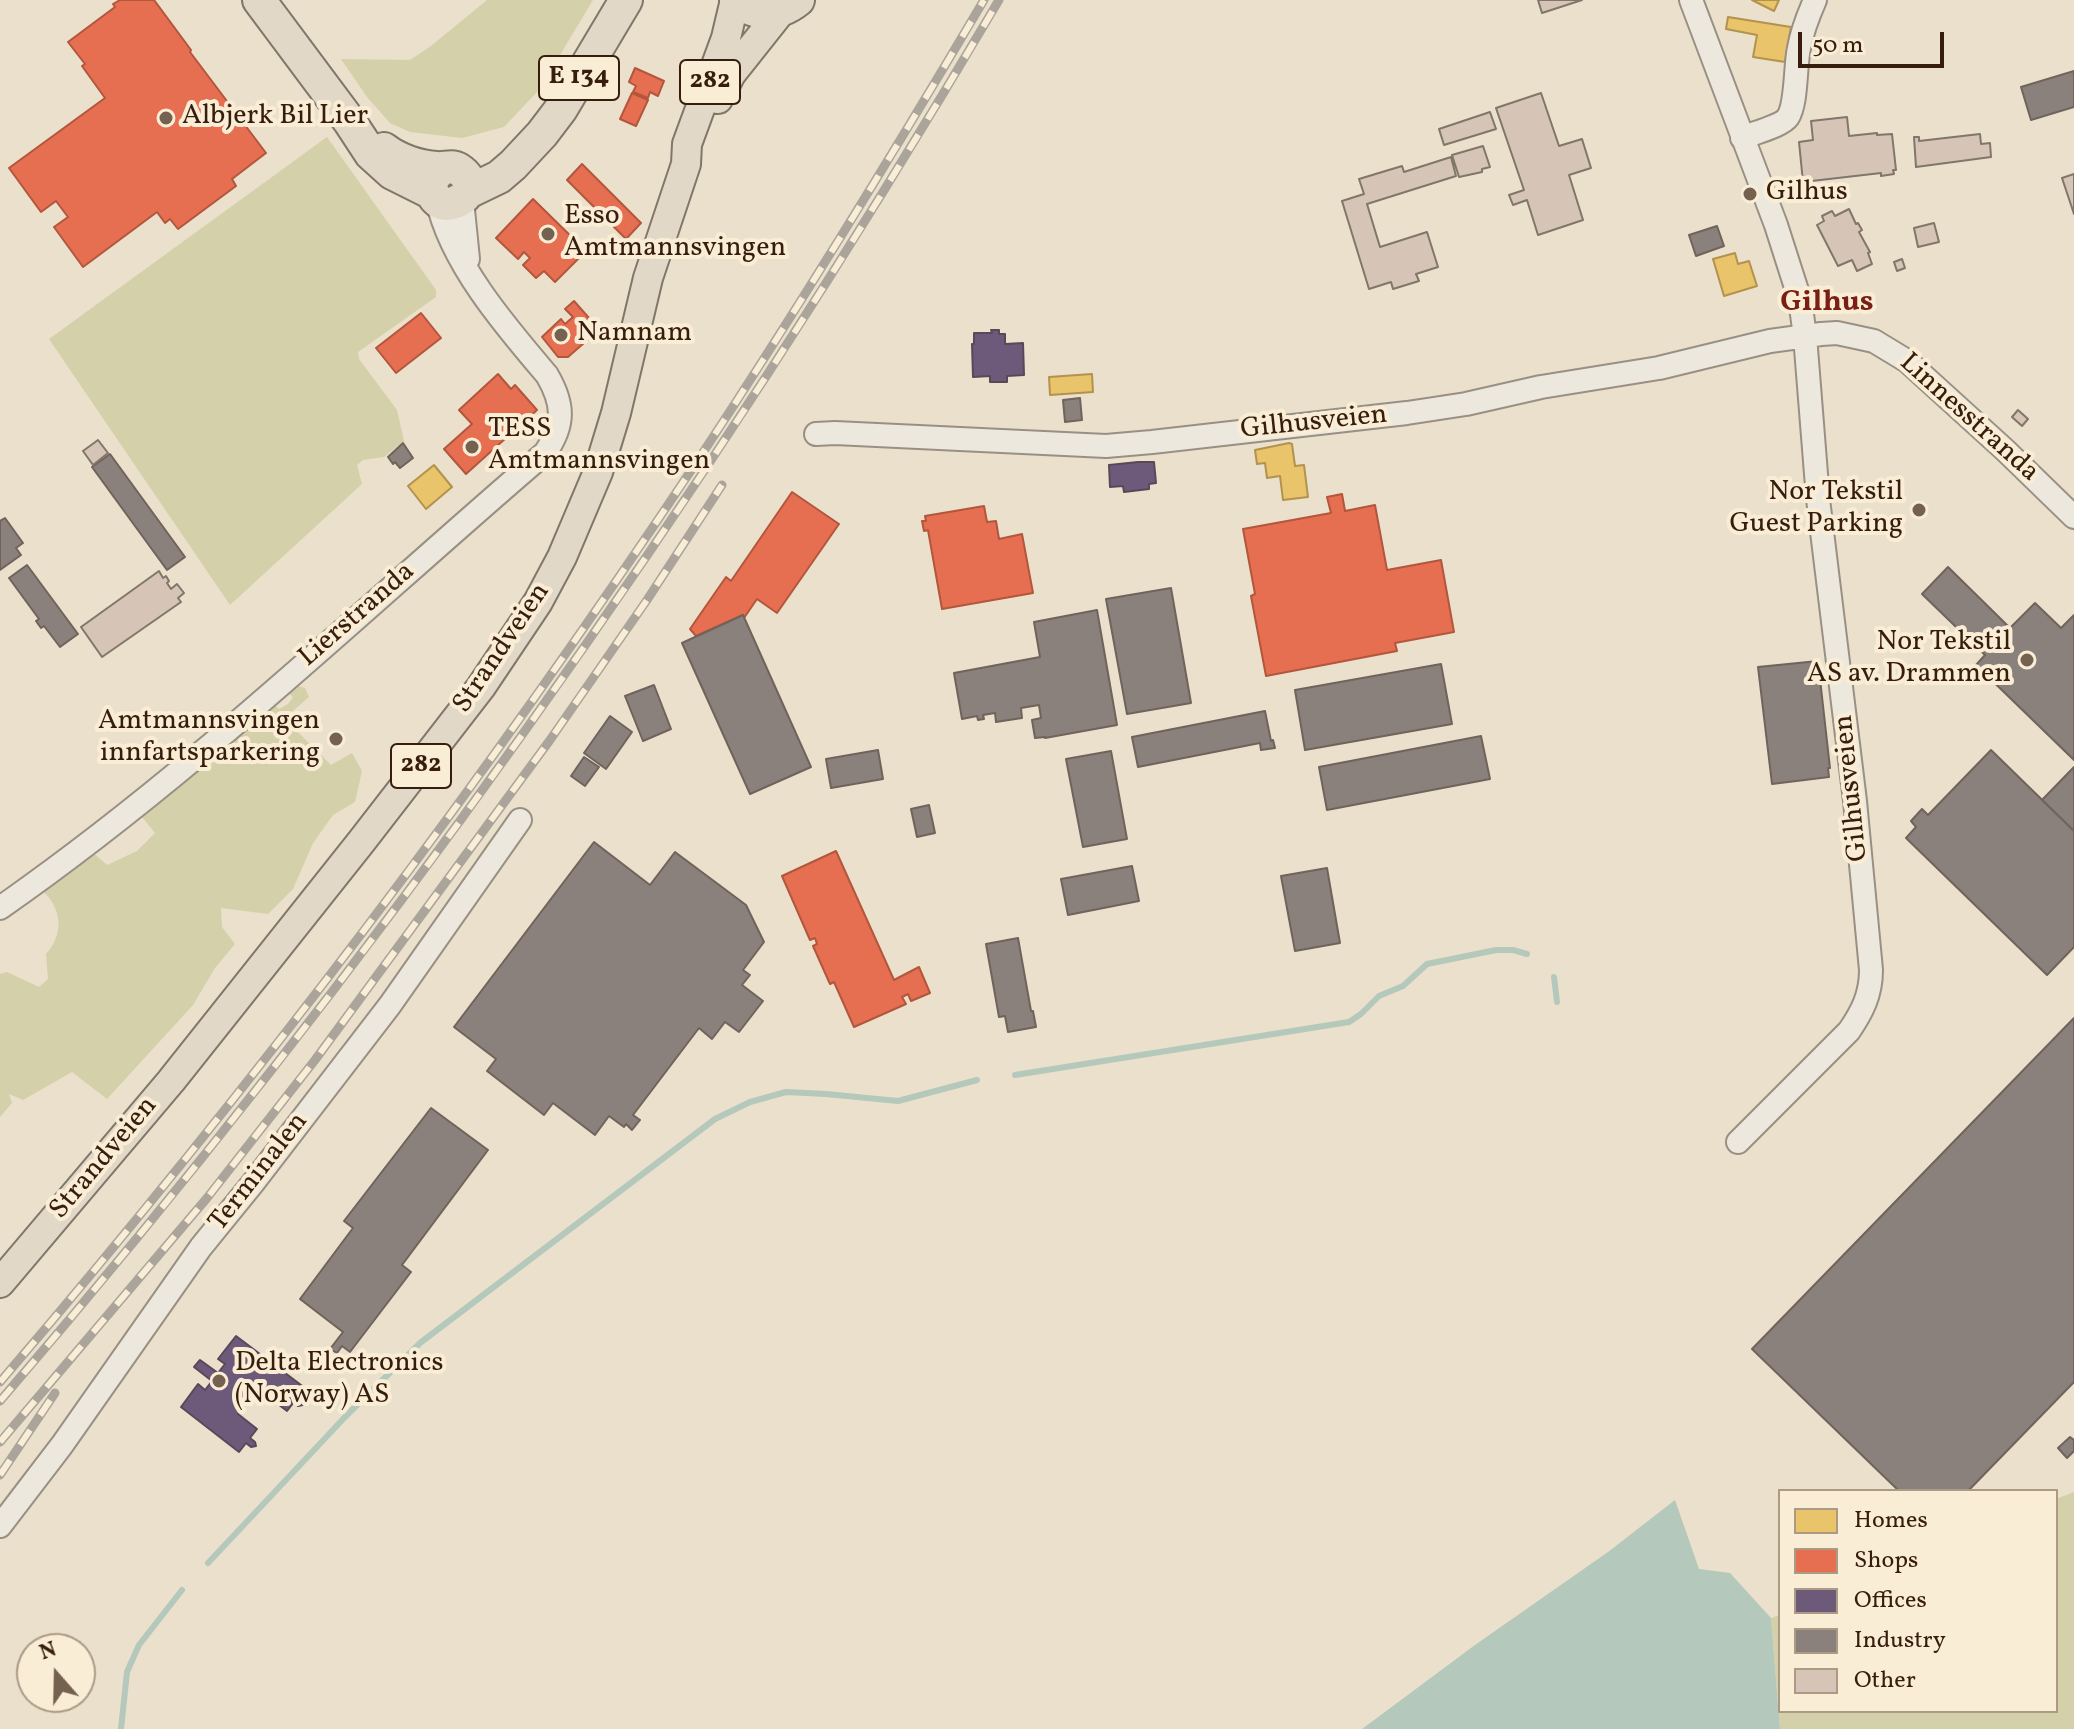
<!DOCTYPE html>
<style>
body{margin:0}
#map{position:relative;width:2074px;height:1729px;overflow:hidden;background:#eae0cb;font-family:Vollkorn,serif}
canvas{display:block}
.legend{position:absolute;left:1778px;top:1489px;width:280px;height:224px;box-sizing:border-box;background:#faedd5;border:2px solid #ac9a85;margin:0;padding:10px 14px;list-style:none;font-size:24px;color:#361d0d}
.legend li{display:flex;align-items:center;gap:16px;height:40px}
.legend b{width:40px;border:2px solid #ac9a85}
.north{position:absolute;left:16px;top:1633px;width:80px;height:80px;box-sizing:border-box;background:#faedd5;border:2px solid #ac9a85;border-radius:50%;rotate:340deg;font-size:22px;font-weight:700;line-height:32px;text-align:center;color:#361d0d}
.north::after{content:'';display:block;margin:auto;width:28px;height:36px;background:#756150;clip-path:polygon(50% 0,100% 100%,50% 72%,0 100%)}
.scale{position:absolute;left:1798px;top:32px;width:146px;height:36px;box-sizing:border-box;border:4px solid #361d0d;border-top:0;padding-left:10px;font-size:24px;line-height:28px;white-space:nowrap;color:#361d0d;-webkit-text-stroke:6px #faedd5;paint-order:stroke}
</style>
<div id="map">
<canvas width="2074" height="1729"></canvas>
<ul class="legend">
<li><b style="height:22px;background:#e9c46a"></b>Homes</li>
<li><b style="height:22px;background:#e76f51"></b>Shops</li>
<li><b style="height:22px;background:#6d597a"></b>Offices</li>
<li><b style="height:22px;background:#8a817c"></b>Industry</li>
<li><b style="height:22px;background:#d6c5b7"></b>Other</li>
</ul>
<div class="north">N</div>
<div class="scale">50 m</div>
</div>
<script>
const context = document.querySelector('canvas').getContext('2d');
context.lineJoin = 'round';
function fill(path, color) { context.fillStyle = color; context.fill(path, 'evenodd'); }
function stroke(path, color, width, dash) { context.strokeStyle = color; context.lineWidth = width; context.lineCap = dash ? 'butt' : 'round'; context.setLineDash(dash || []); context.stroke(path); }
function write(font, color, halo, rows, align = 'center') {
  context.font = font + ' Vollkorn,serif'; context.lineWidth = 8; context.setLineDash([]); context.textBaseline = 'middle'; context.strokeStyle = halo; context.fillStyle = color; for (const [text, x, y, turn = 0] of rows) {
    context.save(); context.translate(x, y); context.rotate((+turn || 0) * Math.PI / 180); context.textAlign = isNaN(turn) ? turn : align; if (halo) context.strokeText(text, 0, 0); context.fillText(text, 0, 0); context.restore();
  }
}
fill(new Path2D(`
 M487,0H593L539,90L504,127L462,138L410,132L390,123L367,97L341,59L410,60L431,46Z
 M327,137L436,290V297L358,352L359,359L397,410L404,441L384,457L363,460L357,465L362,484L230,605L49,339Z
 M298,686L305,688L309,697L286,717L291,730L299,733L331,765L352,753L362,771L355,802L333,815L313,843L293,889L268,914L221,908L222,927L235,944L215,968L193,1005L107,1099L72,1072L23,1100L9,1094L12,1103L0,1117V974L7,972L39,987L48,979L46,954C64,934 62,910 44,892L56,873L92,852L107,865L137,851L155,833L142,817L275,705L279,709L288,704L293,697L287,692Z
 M2074,1492V1729H1780L1771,1618L1780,1615V1711H2056V1499Z`), '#d4d0a9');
fill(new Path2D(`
 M1675,1500L1699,1569L1730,1573L1771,1618L1780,1729H1362L1475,1645L1608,1552Z`), '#b4c8bc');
const homes = new Path2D(`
 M1752,0H1779L1774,11Z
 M1728,17L1791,27L1785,62L1753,57L1757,35L1726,29Z
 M1735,253L1738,264L1749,261L1757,286L1724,296L1713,259Z
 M1092,374L1093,392L1050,395L1049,377Z
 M1289,443L1292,444L1295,466L1304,465L1308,497L1283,500L1280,476L1267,478L1265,463L1257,464L1255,450Z
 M434,465L452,487L426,509L408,486Z`);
fill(homes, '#e9c46a');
stroke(homes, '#b3924e', 2);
const shops = new Path2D(`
 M120,0H154L191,50L190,52L266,153L232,179L236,186L178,229L170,219L165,223L157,212L83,267L54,227L68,217L56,201L41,212L9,168L105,98L82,66L85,64L68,42L115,7L113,4Z
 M635,68L664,81L658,96L650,92L648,98L633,92L636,86L629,82Z
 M632,93L648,100L636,126L620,119Z
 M582,164L641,223L626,239L567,180Z
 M533,199L586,251L555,282L544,271L536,278L523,265L530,258L524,252L518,259L496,238Z
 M574,301L589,318L582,324L592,336L568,357H558L542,337L561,319L565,324L573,317L565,309Z
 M421,313L441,338L396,373L376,348Z
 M498,374L511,389L515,385L537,410L466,474L444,449L472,424L459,410Z
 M792,492L839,524L777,613L757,599L744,618L743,615L696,636L690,629L726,577L731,581Z
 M1342,494L1345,511L1375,505L1387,570L1441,560L1454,632L1395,643L1397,651L1266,676L1251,596L1255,594L1243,529L1331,513L1327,497Z
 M984,506L987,522L996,521L999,539L1022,534L1033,593L942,609L928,530L924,531L922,521H926L925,516Z
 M836,851L894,980L919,967L930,993L911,1001L908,994L902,997L906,1004L854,1027L834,982L830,984L813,946L817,944L815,938L810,940L782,876Z`);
fill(shops, '#e76f51');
stroke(shops, '#b2563d', 2);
const offices = new Path2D(`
 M991,330H999V334H1005V344L1023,343L1024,375L1007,376V382H990V376L973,377L972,344H974V333H992Z
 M1138,462H1154L1156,483L1149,484V489L1124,492L1123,486L1110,487L1109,465Z
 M236,1336L305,1388L298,1397L303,1400V1405L298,1406L294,1402L287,1411L257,1388L238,1414L257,1429L250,1438L255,1442L256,1446L251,1447L246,1443L239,1452L181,1407L198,1384L205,1390L212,1381L194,1367L200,1360L218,1373L225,1364L218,1359Z`);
fill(offices, '#6d597a');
stroke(offices, '#5c4759', 2);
const industry = new Path2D(`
 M2074,71V107L2031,120L2021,87Z
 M1717,226L1724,246L1696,256L1689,235Z
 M1080,398L1082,420L1065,422L1063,400Z
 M403,443L413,458L400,468L395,462L393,464L388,457Z
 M110,454L185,557L167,570L92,467Z
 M5,518L23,543L16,548L21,555L0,570V521Z
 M27,565L78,634L60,647L44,626L41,628L36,621L39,619L9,578Z
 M1948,567L2010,628L2035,603L2061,628L2074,615V760L1976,665L1985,655L1922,594Z
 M1171,588L1191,703L1127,714L1106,599Z
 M1097,610L1117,725L1045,738V737L1035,738L1032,720L1041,718L1039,705L1021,708L1022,718L996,722L995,713L983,715L984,719L978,720L977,716L962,719L954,673L1040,657L1034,622Z
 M743,615L811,767L750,794L682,643Z
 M1818,661L1830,768H1828L1829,777L1772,784L1758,667Z
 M1441,664L1452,724L1305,750L1295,690Z
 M654,685L671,729L643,741L625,696Z
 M1265,711L1271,741L1273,740L1275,748L1261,750L1260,743L1138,767L1132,737Z
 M610,716L632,732L606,769L584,753Z
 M1481,736L1490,779L1327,810L1319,767Z
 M878,750L883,779L831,788L826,759Z
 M1991,750L2074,831V947L2047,975L1906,838L1916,827L1911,821L1922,809L1928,815Z
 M1111,751L1127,839L1083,847L1066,759Z
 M584,757L599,767L585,786L571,776Z
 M2074,767V831L2042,800Z
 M929,805L935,833L917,837L911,809Z
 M594,842L650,885L675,852L746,905L764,942L743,970L750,975L742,985L763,1001L739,1032L725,1022L712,1039L699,1028L633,1115L640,1120L632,1130L626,1124L624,1127L609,1116L595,1135L553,1103L544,1115L487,1071L496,1059L454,1027Z
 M1132,866L1139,901L1068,915L1061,879Z
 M1327,868L1340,943L1295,951L1281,876Z
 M1018,938L1031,1011H1033L1036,1027L1008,1032L1005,1016L999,1017L986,944Z
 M2074,1018V1382L1968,1491H1899L1752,1349Z
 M431,1108L488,1150L402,1265L411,1272L350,1352L342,1346L337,1353L330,1349L343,1332L300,1299L353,1228L344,1221Z
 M2070,1437L2074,1440V1451L2067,1458L2058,1448Z`);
fill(industry, '#8a817c');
stroke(industry, '#71635b', 2);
stroke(new Path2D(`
 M1554,977L1557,1002
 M1015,1075L1349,1022L1361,1014L1379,996L1403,986L1427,964L1496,950H1513L1527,954
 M208,1563L345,1417L420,1343L715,1119L750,1102L786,1092L826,1094L898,1101L977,1080
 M121,1729L127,1672L139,1645L182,1590`), '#b4c8bc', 6);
const building = new Path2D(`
 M1538,0H1582L1542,13Z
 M1541,93L1559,146L1582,139L1591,168L1569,175L1583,220L1538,235L1527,200L1513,205L1509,195L1524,190L1496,108Z
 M1490,112L1496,129L1444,145L1439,129Z
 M1847,117L1849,136L1877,133V135L1892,134L1896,170H1893L1894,174L1881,176V173L1803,182L1799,142L1813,140L1811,121Z
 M1980,134L1981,144L1990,143L1991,157L1916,167L1914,137H1919V141Z
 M1483,146L1490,167L1482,169V172L1459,177L1452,155Z
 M1451,157L1456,176L1367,204L1380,247L1427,232L1438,267L1416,274L1419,281L1393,289L1391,282L1369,289L1342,201L1364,194L1359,179L1402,166L1404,172Z
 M2074,174V214L2062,178Z
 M1849,209L1856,224L1858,223L1862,230L1859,232L1870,252L1868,253L1872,264L1857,271L1852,260L1838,266L1817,225L1824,221L1822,216L1832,211L1835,216Z
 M1934,223L1939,242L1918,247L1914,228Z
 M1902,259L1905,268L1897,271L1894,262Z
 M2018,410L2028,419L2022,426L2012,417Z
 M98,440L108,453L93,465L83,451Z
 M159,571L163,578L166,576L169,581L167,583L171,589L177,584L184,593L178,598L181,602L102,657L81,627Z`);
fill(building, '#d6c5b7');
stroke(building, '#80766a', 2);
const minor = new Path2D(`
 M1691,0L1776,225L1800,300L1805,336L1818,499L1855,801L1871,970C1871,995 1862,1012 1849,1031L1738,1142
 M1742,138C1753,133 1782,126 1788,117C1797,103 1795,65 1799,48C1802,31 1808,16 1815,0
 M462,200L468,259
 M816,434L835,433L1106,446L1152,442L1407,413L1466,404L1541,387L1659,368L1770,341L1821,334L1837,333L1874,341L1907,361L2005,450L2074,517
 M0,908C194,773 366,606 545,453C565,425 564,404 547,375C506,327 450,262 437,199
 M0,1526L62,1445L201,1247L253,1183L390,1005L520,820`);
const major = new Path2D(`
 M718,99L731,74L781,11
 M0,1283L171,1081L361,842L481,687L538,602L562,557L598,472L616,413L648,278L686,164L687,144L726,38L735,0`);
const highway = new Path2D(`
 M259,0L350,122L371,154L392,173L432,193
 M736,0C756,16 778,16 798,0
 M384,149C398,160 419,167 437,168C446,169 453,164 461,171C492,195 426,227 432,179L441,169
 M468,192L499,177L513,165L542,134L561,109L626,0`);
stroke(minor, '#999083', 26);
stroke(major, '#80766a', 32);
stroke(highway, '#80766a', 36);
stroke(minor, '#ede8de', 22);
stroke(major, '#e1d8c8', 28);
stroke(highway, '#e1d8c8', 32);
const rail = new Path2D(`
 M0,1382C252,1088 486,779 700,457C799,307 893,154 984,0
 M0,1401C376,964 706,497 999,0
 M0,1442L207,1198L315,1060L550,740L647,600L722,485
 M0,1475L55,1393`);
stroke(rail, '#aaa49b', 9);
stroke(rail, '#faedd5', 6, [18]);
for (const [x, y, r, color] of [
 [166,118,8,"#756150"],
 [1750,194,8,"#756150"],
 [548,234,8,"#756150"],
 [561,335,8,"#756150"],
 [472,447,8,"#756150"],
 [1919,510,8,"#756150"],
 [2027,660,8,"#756150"],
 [336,739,8,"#756150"],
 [219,1381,8,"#756150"]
]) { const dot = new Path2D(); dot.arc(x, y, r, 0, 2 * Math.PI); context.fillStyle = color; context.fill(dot); stroke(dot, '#faedd5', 3); }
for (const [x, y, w] of [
 [579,78,80],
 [710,82,60],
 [421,766,60]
]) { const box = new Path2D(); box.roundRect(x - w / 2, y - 22, w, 44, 6); context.fillStyle = '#faedd5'; context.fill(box); stroke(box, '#361d0d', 2); }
write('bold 26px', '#361d0d', null, [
 ["E 134",579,78],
 ["282",710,82],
 ["282",421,766]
]);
write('28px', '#361d0d', '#faedd5', [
 ["Albjerk Bil Lier",182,118],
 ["Gilhus",1766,194],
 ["Esso",564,218],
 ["Amtmannsvingen",564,250],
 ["Namnam",577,335],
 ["TESS",488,431],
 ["Amtmannsvingen",488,463],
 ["Nor Tekstil",1903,494,"right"],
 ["Guest Parking",1903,526,"right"],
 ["Nor Tekstil",2011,644,"right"],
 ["AS av. Drammen",2011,676,"right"],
 ["Amtmannsvingen",320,723,"right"],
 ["innfartsparkering",320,755,"right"],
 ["Delta Electronics",235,1365],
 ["(Norway) AS",235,1397]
], 'left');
write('28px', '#361d0d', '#faedd5', [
 ["Linnesstranda",1968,419,42],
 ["Gilhusveien",1314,424,-6],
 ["Lierstranda",358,616,-41],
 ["Strandveien",503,649,-56],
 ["Gilhusveien",1853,788,-96],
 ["Strandveien",105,1159,-50],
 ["Terminalen",260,1173,-52]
]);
write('bold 30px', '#7a1f14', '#faedd5', [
 ["Gilhus",1827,304]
]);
</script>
